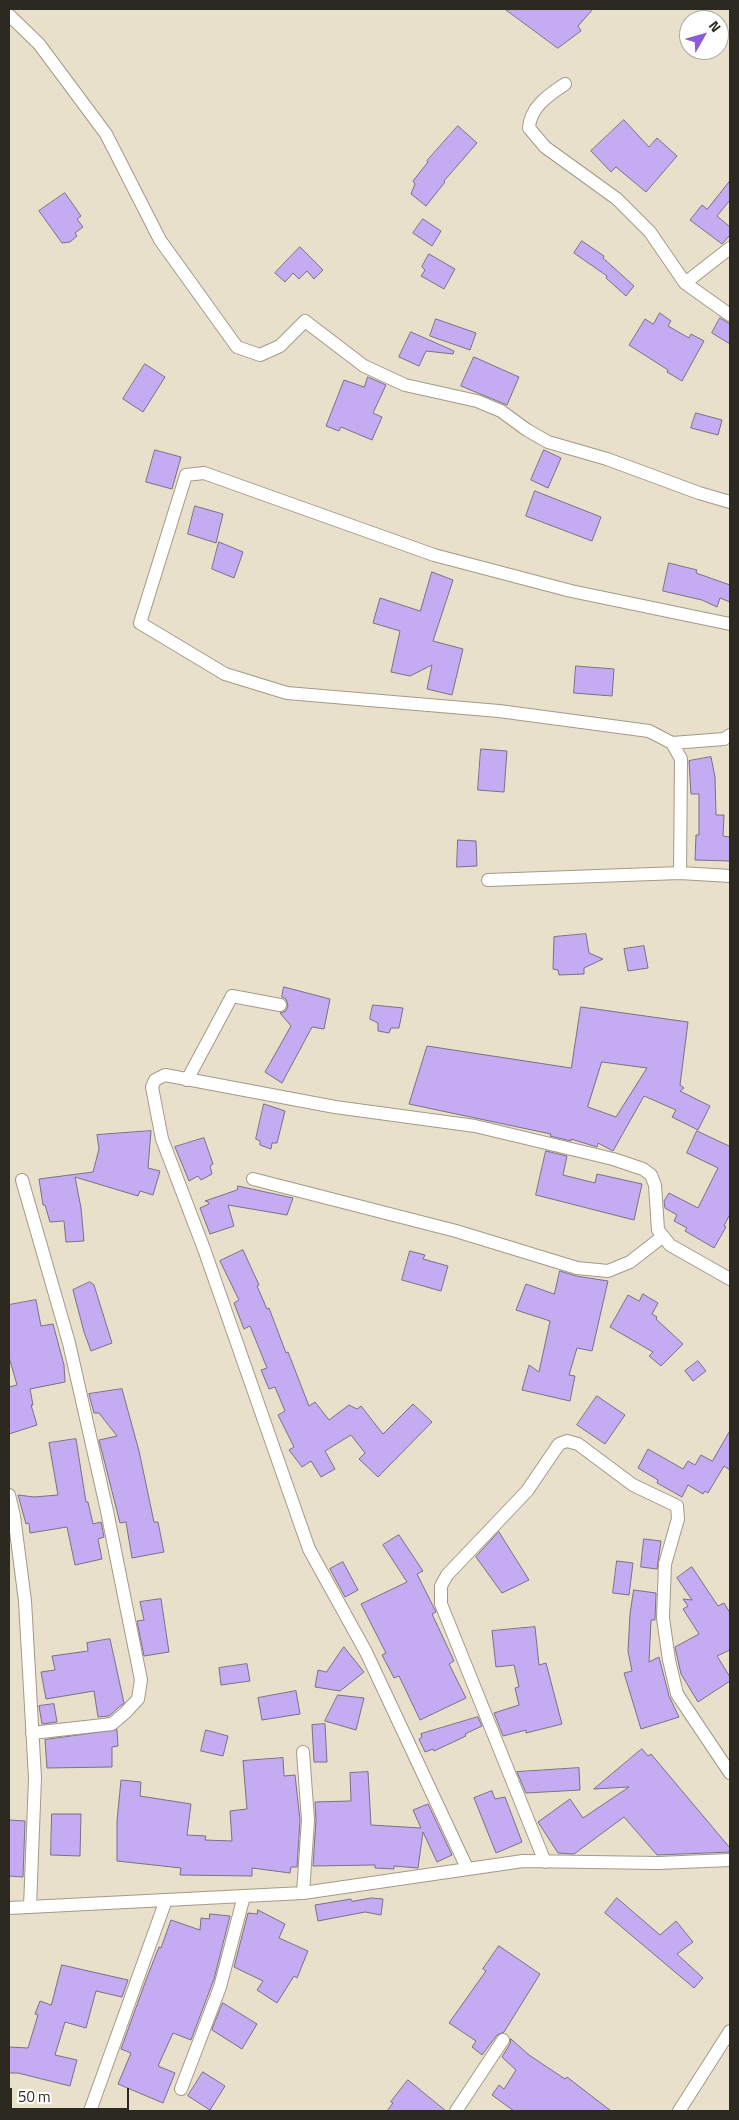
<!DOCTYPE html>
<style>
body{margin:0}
#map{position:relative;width:739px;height:2120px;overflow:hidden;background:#e9e0cc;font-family:"Titillium Web",sans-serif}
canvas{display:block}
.frame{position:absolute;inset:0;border:10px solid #2c2921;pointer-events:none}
.north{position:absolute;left:679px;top:10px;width:50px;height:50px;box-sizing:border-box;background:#fff;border:1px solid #aba9a6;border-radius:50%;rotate:52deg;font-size:14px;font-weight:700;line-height:20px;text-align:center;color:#2c2921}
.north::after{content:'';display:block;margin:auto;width:18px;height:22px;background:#8a5cd6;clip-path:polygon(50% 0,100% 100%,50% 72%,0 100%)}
.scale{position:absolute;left:10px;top:2088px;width:119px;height:22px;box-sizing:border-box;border:2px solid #2c2921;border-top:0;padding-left:6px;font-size:15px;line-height:18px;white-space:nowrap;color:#2c2921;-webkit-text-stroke:4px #fff;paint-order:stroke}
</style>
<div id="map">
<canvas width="739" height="2120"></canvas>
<div class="frame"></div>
<div class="north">N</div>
<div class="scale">50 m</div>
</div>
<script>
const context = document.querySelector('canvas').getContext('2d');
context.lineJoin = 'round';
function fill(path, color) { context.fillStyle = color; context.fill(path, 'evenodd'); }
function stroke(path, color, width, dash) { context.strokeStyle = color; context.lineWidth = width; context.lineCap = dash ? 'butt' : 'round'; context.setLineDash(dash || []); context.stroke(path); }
const building = new Path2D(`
 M505,9H593L578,26L581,31L558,48Z
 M624,120L649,147L657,138L677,156L646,192L616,167L611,172L591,151Z
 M458,126L477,143L444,181L445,182L426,206L411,194L415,184L413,181L428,162L427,161Z
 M730,181V200L717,216L730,227V235L722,244L690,220L702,205L707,209Z
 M65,193L81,216L77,219L83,227L75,233L77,236L70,242L62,243L39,211Z
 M423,219L441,231L432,246L413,233Z
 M582,241L604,256L603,258L634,286L626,296L606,278L607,276L574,253Z
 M300,247L323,270L314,279L307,271L299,279L293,273L285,282L275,273Z
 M429,254L455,269L444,289L421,276L425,270L422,267Z
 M660,313L671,321L668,326L689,338L691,334L704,341L682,381L667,372L668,370L629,345L645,319L653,324Z
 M720,318L730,324V344L712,333Z
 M436,319L476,333L470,350L430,336Z
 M411,332L454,351L453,354L426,351L419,366L399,357Z
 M474,357L519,377L507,405L461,386Z
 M145,364L165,377L143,412L123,399Z
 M368,377L386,385L373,413L382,417L372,440L341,427L339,431L326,426L344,380L364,387Z
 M696,413L722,420L718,435L691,428Z
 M155,450L181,457L172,489L146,482Z
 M544,450L561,458L548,488L531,480Z
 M535,491L601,517L592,541L526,516Z
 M195,506L223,514L216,543L188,534Z
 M219,542L243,552L234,578L212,569Z
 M669,563L697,570L696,573L730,585V602L720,598L717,607L702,600L663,591Z
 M432,572L453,580L433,641L463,649L452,695L427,689L432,665L410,676L391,672L400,631L373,623L380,598L420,611Z
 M576,666L614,669L612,696L574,693Z
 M481,749L507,751L504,792L478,790Z
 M711,757L715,777L716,815H724L723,836L730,837V861L695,860L696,835H699V794H691L689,761Z
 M458,840L476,841L477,866L457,867Z
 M586,934L589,953L603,959L584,968V974L559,975L558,970L553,969L554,937Z
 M644,946L648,968L628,971L624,949Z
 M284,987L330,999L324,1029L312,1027L282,1083L265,1072L291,1026L280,1013L286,1011L288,1006L286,999L282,997Z
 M373,1005L403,1008L399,1028H391L389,1033L378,1031V1023L370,1019Z
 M581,1007L688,1022L680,1085L684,1088L680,1091L710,1106L698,1130L672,1117L676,1110L644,1096L613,1151L598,1143L597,1147L571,1139V1141L550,1136L551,1134L409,1104L427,1046L571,1068ZM602,1062L647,1068L616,1117L588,1107Z
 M264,1104L285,1111L277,1143H272L271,1149L260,1145V1141L256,1139Z
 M151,1131L148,1168L160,1171L153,1195L140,1191L138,1196L75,1177L81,1208L84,1241L66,1242L64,1221L50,1222L45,1205H43L39,1179L93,1172L99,1149L97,1135Z
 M697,1131L729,1146L730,1144V1214L724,1226L726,1227L714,1248L685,1231L687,1228L674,1221L677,1215L665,1208L664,1201L669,1193L698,1208L718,1168L687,1153Z
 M204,1138L213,1164L210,1166L212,1174L201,1180L198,1176L189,1181L175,1147Z
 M546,1151L567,1156L563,1175L595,1183L597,1174L642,1184L634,1220L536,1195Z
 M238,1186L293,1198L287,1215L228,1205L234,1226L210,1234L200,1208L209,1204L208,1202L205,1201L237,1190Z
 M243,1250L259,1285L257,1286L267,1309L269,1308L286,1353L288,1352L309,1406L315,1402L329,1420L349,1405L357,1409L361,1406L383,1434L413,1404L432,1422L378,1477L359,1459L365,1453L351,1435L325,1451L335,1469L321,1477L311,1461L302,1467L289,1450L294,1447L278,1415L285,1411L275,1387L269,1389L261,1370L267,1368L250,1326L244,1329L234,1303L239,1300L220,1261Z
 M410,1251L425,1255L423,1259L448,1266L441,1291L402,1280Z
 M560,1271L576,1276L608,1281L592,1351L577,1348L569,1375L575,1376L570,1401L522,1390L529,1365L539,1372L550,1321L516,1310L526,1284L554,1294Z
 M90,1282L94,1285L112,1343L91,1351L84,1332L73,1290Z
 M643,1294L658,1303L652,1314L657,1317L656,1319L683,1344L661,1366L649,1356L653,1352L610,1327L628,1295L639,1301Z
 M36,1300L41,1326L53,1324L64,1365L65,1382L30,1389L33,1405H31L37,1425L9,1434V1387L17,1385L9,1357V1305Z
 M698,1361L706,1371L693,1381L685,1371Z
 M122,1389L139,1451L154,1522H158L164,1552L132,1558L126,1522L120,1523L99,1440L117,1436L99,1413H94L89,1394Z
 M597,1396L625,1415L605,1444L577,1425Z
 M730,1431V1470L724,1466L708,1493L705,1491L703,1494L688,1485L682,1497L657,1483L658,1480L638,1468L648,1449L683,1469L688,1461L695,1465L701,1455L712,1461Z
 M76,1439L86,1502H88L93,1524L101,1522L104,1537L98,1539L102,1559L75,1565L67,1527L30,1533L29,1523L26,1524L18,1495L34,1497L58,1495L49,1443Z
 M499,1532L529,1580L502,1593L476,1557Z
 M399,1535L423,1571L417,1574L436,1612L432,1614L454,1661L449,1664L466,1698L420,1720L399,1676L394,1678L382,1655L386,1653L361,1604L407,1582L383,1545Z
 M644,1539L661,1541L657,1569L641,1567Z
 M617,1561L633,1563L629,1595L613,1593Z
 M343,1562L358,1590L345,1597L330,1569Z
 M692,1567L718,1606L724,1603L730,1613V1650L717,1656L730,1677V1681L698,1702L681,1674L675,1647L699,1634L683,1609L688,1606L683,1599L692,1600L677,1578Z
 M634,1590L656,1593L655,1620H651L649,1662L659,1657L669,1696L679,1717L641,1729L624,1673L632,1671L628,1651L630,1614Z
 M161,1599L169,1652L144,1656L137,1621L144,1620L140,1602Z
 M535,1627L539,1665L546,1663L562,1724L526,1733V1730L503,1736L494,1713L519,1705L515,1688L519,1687L514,1665L496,1667L492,1631Z
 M110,1639L124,1703L119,1707L109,1716L98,1717L94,1691L46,1699L41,1672L55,1670L52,1656L88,1651L87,1643Z
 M344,1647L364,1672L340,1691L315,1687L318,1670L326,1672Z
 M247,1664L250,1681L221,1685L219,1668Z
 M296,1691L300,1714L262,1720L258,1698Z
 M338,1695L364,1698L356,1730L325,1721Z
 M54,1704L57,1722L42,1724L39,1706Z
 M478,1717L482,1726L465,1734L466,1736L434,1751L433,1749L425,1752L419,1739L422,1737L421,1734Z
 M325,1724L327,1762H314L312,1725Z
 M117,1730L118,1746L112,1747V1767L47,1768L45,1740Z
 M206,1730L228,1736L223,1756L201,1751Z
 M642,1749L648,1756L651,1754L730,1848V1852L657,1855L624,1817L574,1854L558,1853L538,1822L570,1799L583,1818L629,1787L594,1789Z
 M283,1758L284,1776L295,1775L300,1820L297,1867H291L290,1873L252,1868V1876L180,1875L181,1868L117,1861V1821L121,1780L141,1782L140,1796L191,1804L187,1835L206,1836L205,1840L232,1841L230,1811L247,1809L243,1761Z
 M579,1768L580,1790L526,1793L517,1772Z
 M368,1772L371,1825L421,1828L413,1810L428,1804L452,1855L437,1862L423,1832L418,1868L394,1866V1869L375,1868V1865L313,1866L316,1820L315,1802L351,1801L350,1773Z
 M492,1791L495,1799L505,1797L522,1842L496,1853L474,1798Z
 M52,1814H81L80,1856L51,1855Z
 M9,1820L25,1821L23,1877L9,1876Z
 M372,1898L383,1899L381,1915L365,1912L318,1921L315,1905L351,1899L352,1901Z
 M617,1898L660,1935L676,1921L693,1942L677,1954L703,1978L694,1988L605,1913Z
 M258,1910L285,1924L279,1938L308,1951L297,1978L294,1976L277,2003L257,1990L263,1981L234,1967L248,1913L257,1914Z
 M210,1914L230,1916L214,1979L191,2040L173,2033L158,2066L175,2073L163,2103L118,2084L131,2053L121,2049L146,1980L159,1947L161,1948L171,1920L200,1930L201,1918L209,1919Z
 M499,1946L540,1974L504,2032L497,2035L482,2055L472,2047L476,2041L449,2023L486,1971L483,1969Z
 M62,1965L128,1980L122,1997L96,1991L86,2028L65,2022L55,2055L77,2060L70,2086L18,2073H9V2047L28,2048L38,2015L35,2014L40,2001L51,2005Z
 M223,2003L257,2024L242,2049L212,2030Z
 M511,2039L529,2055L565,2079L567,2077L611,2111H514L492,2095L499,2085L504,2089L516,2070L502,2057L510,2044Z
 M203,2072L225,2086L210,2110L188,2096Z
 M408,2080L446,2111H387L393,2103L391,2102Z`);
fill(building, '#c5abf2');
stroke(building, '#787184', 1);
const street = new Path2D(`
 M9,15L39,44L106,134L160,240L237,347L260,355L280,346L305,321L364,366L405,385L477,401L501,411L527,430L548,442L607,459L699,493L730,502
 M565,84C549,95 530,107 529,128L545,147L617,199L650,232L685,283L730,315
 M685,283L730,248
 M672,743L724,739L730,735
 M680,873L681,759L672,743L649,731L499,711L287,693L225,674L140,623L186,475L204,473L434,555L571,591L730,624
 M488,880L680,873L730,876
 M187,1080L232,996L280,1005
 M253,1179L456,1231L577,1268L608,1271L630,1262L662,1237
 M22,1180L69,1343L107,1511L141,1680L138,1699L125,1713L112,1724L32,1733
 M9,1495L14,1516L25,1601L35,1778L30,1907
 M545,1862L441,1604V1586L447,1575L527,1491L559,1444L567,1441L578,1444L633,1485L677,1506L678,1519L665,1564L663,1618L669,1660L677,1694L730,1773
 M467,1868L366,1652L309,1549L204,1249L162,1139L152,1087L155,1080L165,1075L335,1107L475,1126L613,1159L643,1169L651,1175L655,1185L658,1230L670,1245L730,1279
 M303,1893L308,1820L303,1752
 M9,1908L303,1893L523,1861L658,1863L730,1860
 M181,2089L220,1987L244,1896
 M90,2111L166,1900
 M456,2111L503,2040
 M679,2111L730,2031`);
stroke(street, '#a29a87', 14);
stroke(street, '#fff', 12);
</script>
